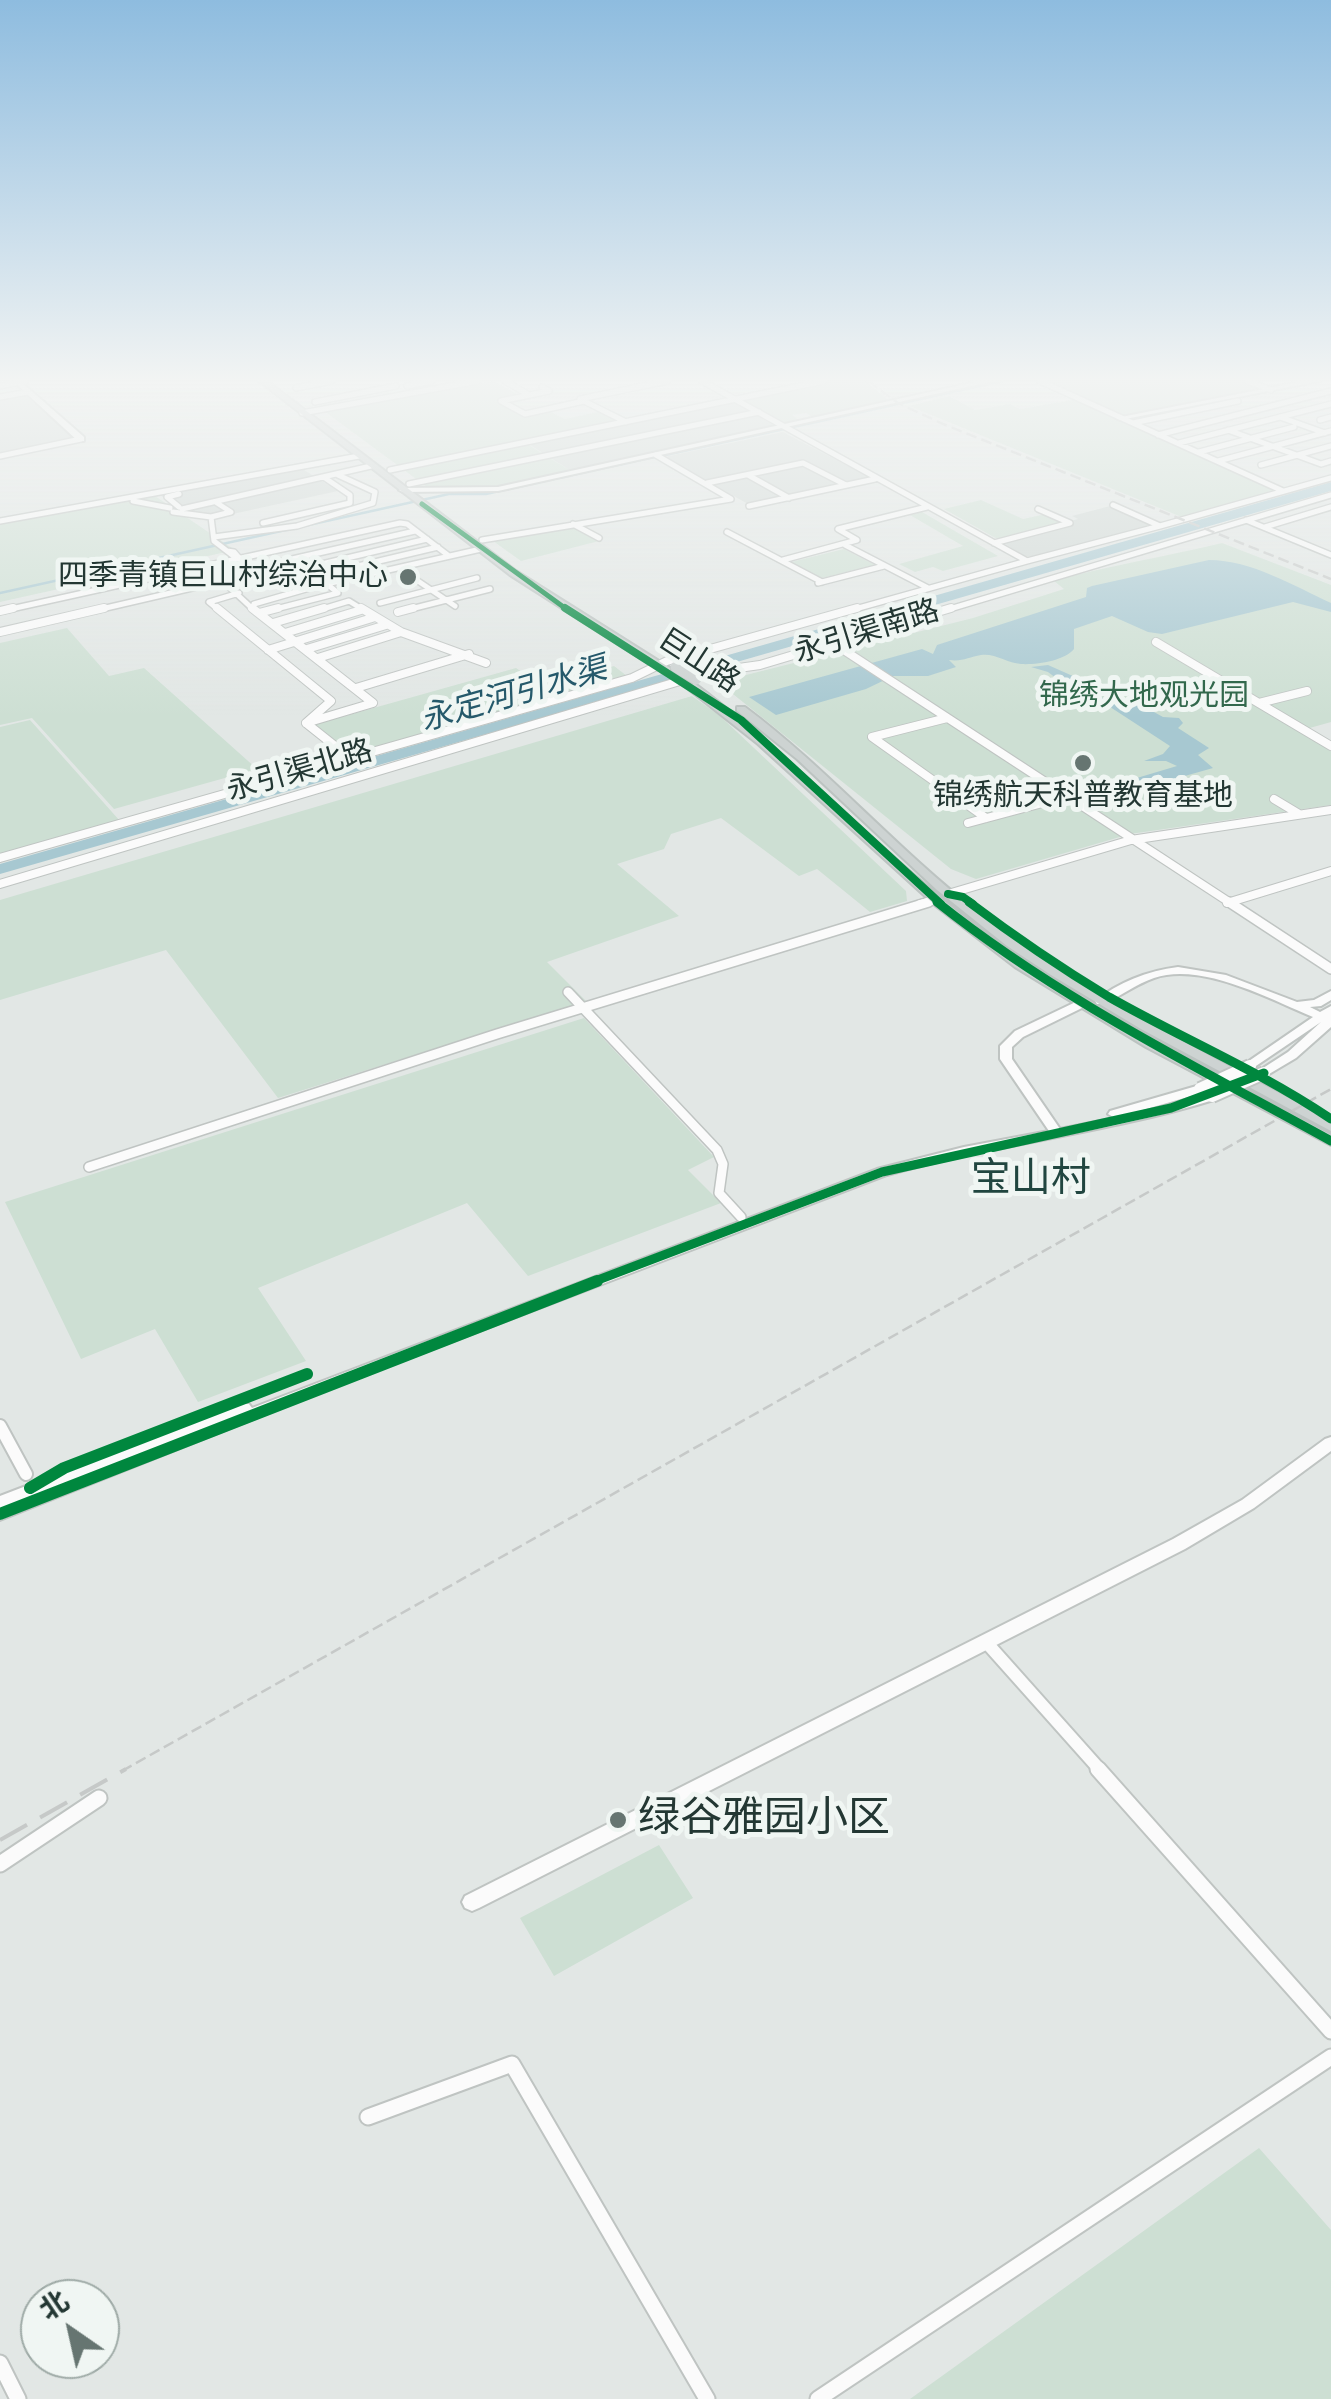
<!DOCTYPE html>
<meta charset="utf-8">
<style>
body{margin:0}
#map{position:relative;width:1331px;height:2399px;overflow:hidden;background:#e2e7e5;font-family:Poppins,"Noto Sans SC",sans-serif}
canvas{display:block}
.north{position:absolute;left:20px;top:2279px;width:100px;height:100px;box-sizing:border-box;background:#f0f6f3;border:2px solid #9eaaa6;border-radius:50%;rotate:326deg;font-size:28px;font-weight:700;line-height:40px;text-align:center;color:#233733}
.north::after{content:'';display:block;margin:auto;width:35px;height:45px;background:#667571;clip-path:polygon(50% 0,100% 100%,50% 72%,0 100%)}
</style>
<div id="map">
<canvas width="1331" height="2399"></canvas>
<div class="north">北</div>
</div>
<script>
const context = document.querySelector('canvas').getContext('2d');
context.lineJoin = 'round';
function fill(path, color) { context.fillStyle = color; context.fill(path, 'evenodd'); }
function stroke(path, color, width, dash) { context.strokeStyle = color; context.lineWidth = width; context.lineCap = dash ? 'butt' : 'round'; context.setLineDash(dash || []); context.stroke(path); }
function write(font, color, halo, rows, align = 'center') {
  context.font = font + ' Poppins,"Noto Sans SC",sans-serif'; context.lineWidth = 10; context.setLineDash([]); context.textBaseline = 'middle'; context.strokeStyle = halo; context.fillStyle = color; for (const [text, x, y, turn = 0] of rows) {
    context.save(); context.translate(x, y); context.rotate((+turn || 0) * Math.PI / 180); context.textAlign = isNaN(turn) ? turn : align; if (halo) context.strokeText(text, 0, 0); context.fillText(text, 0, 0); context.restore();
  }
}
fill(new Path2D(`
 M23,393L77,441L0,455V397Z
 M732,401L775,426L571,471L527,443Z
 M783,432L871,478L748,504L664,457Z
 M301,468L338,491L219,517L187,512L158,494Z
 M1110,506L1154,525L1034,557L1024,556L999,540L1078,519L1072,516Z`), '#d0d8d5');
fill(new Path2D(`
 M494,381L520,396L499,401L526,417L551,412L565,419L602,411L620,422L524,442L571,471L490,488L427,487L324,411Z
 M830,381H865L891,402L815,419L806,413L792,415L800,421L786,424L741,399Z
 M1051,381H1243L1264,390L1112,417L1276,491L1184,518L909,406L949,396L975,410L1010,404L1020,409L1084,398Z
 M155,496L235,550L0,602V524Z
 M981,500L1023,519L1046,514L1066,523L999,540L944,509Z
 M922,512L998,556L943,571L933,567L915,572L899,564L963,546L910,515Z
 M572,525L599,541L521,561L493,541Z
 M1222,543L1331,585V722L1299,731L1331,751V805L1130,834L976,879L951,869L718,682L973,618L1064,589L1054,581C1110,565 1165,557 1222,543Z
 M844,549L875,565L822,578L791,562Z
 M67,628L109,676L144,668L257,769L114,809L32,718L0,725V643Z
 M614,666L627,676L352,754L313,725L516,668L543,686Z
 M692,696L720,716L906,891L907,901L870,912L817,869L799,876L721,818L671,834L664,849L617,864L679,916L547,962L586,1001L278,1098L166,950L0,1000V900Z
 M30,720L120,821L0,855V727Z
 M584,1018L714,1157L688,1170L721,1203L528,1276L467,1203L258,1288L306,1361L198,1402L155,1329L81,1359L5,1202Z
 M659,1845L693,1898L554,1976L520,1918Z
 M1259,2148L1331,2230V2399H910Z`), '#cddfd3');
fill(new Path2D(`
 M1331,482V491L0,874V864Z
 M1209,560C1251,560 1294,586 1331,603V612L1293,602L1162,634L1148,632L1112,616L1074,629V649C1064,661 1036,665 1021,664C1007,663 995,653 981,655C969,657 962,662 949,660L956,667L928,676H893L866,689L776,715L749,697L922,649L933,654L937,645L1086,597L1087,588L1092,586Z
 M1048,665L1075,677L1104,699L1143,706L1163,717L1179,718L1183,723L1178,728L1209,748L1198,755L1213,768L1093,802L1080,795L1177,766L1166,761H1144L1163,754L1170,746L1104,703L1068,687L1048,672L1031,667Z`), '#a7c8d1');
stroke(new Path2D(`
 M661,456L1003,381
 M0,593L449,494H486L654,457`), '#a7c8d1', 2.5);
const streetFar4 = new Path2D(`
 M505,381L529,395
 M702,381L1027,561L1160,526L1113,505
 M1040,381L1283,491
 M1247,381L1271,390
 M0,386L25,381
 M407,386L432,381
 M542,387L549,391L501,401L525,414L584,401
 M296,388L332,381
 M0,397L28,392
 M315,402L396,386
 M302,413L478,381
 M1280,417L1325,433
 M1320,420L1331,417
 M626,422L580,399L667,381
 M1133,423L1238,401
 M1228,430L1321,464L1331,461
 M1158,435L1331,391
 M1179,443L1331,404
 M1199,452L1294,427
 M0,456L81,439
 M1218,461L1331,431
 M1261,465L1331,446
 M390,470L824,381
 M748,475L789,498
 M707,483L803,463L846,485
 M409,484L759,412
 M179,494L167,497L179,507
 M133,501L170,508
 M749,506L875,479
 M182,509L371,466
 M173,512L211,517L214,541L227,551
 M211,517L231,512L217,503
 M1246,520L1331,555
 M0,521L359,456
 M263,523L350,503V495L325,478
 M573,524L599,538
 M1160,526L1331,478
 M1265,527L1331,507
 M727,532L822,582
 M214,537L297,526L373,503L375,492L338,475
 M482,540L731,499L656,455
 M994,543L1070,523L1038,509
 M845,545L928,588
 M236,558L227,551L234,552L246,566L257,567L415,531
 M783,560L857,540L838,529L927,507
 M246,566L214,573L255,611
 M309,567L427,539
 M320,575L438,547
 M418,581L455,606
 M818,583L884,566
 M313,587L481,549
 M380,603L477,578
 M254,604L313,587L272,565
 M2,611L400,523L407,524L449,556
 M93,611L248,575
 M220,611L209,602L239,593
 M268,611L338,593L296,559
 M316,611L349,601L365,611
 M403,611L490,589
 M848,611L1027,561
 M943,611L1331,495`);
const streetFar3 = new Path2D(`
 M217,608L331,701L306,723L350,758
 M252,608L373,703L306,723
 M361,608L401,632L486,663
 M0,611L13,608
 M398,612L413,608
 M259,613L278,608
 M273,623L324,608
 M0,632L104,608
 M285,633L361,610
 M1156,642L1331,746
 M833,643L1232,904
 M307,649L386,625
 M268,650L372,618
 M318,658L401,632
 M356,688L469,654
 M1259,703L1307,691
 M947,718L872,737L986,818
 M1274,799L1299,814
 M968,823L1065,797
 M0,858L632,678L667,661L857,608
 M0,884L710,672L760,665L951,608
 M948,894L1131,840L1331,810
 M1227,903L1331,871
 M920,904L935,900`);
const streetFar2 = new Path2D(`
 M1229,902L1331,969
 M568,992L717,1150L723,1164L719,1193L741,1217
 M89,1167L497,1034L929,902`);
const streetFar1 = new Path2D(`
 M0,1426L26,1474
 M986,1642L1101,1771`);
const street = new Path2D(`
 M1098,1769L1331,2031
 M0,1864L99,1798
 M368,2117L512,2064L707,2399
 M0,2363L18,2399
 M818,2399L1331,2057`);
const secondary = new Path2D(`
 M13,381H20L84,437V441H78Z
 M980,381H994L498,491L403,492L399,490L403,488L498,487Z
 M1304,381H1320L1120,420L1116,418Z
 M1178,967L1226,975L1297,1002L1314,1000L1331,991V1000L1321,1006L1310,1007L1320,1012L1331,1006V1027L1296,1058L1264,1077L1260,1076L1258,1073L1260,1070L1288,1052L1321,1022L1250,1070L1246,1069L1244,1066L1246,1063L1313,1017C1269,999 1202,962 1154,978C1137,984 1121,995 1105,1004H1097L1095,1001C1119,982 1147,971 1178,967Z
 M1082,999L1088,1003L1086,1006L1023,1037L1012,1047V1059L1060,1129L1130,1115L1212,1092L1218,1096L1217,1099C1108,1133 996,1144 887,1175L336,1386L0,1520V1496L239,1404H249L252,1408L877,1169L964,1147L1049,1131L1000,1059V1046L1015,1031Z
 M1200,1085L1205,1086L1206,1089L1205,1092L1115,1118L1108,1114L1110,1111Z
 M1331,1437V1451L1254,1508L1185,1549L479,1908L472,1911L465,1908L462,1902L465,1896L1173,1539L1242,1500L1325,1439Z`);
const primary = new Path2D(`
 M259,381H267L516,571L670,668V672H662L510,575Z
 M682,680H690C794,757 880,854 984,932C1091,1013 1213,1071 1331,1135V1145L1146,1047L1015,967L936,906L758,744L682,684Z
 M737,707H745C828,769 896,849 978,912C1088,996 1211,1055 1331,1121V1131L1141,1029L1051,975L1007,946L937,890L797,759L737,711Z`);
stroke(streetFar4, '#bfc4c2', 8);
stroke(streetFar3, '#bfc4c2', 10);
stroke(streetFar2, '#bfc4c2', 12);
stroke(streetFar1, '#bfc4c2', 16);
stroke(street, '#bfc4c2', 19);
stroke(secondary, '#bfc4c2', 4);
stroke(primary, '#bcc3c1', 4);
stroke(streetFar4, '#fbfbfb', 5);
stroke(streetFar3, '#fbfbfb', 8);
stroke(streetFar2, '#fbfbfb', 9);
stroke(streetFar1, '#fbfbfb', 12);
stroke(street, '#fbfbfb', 15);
fill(secondary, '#fbfbfb');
fill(primary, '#cdd3d2');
stroke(new Path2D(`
 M868,381L898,403L943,424L1331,579
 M122,1771L1331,1089`), '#c6c9c8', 2.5, [11, 5]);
stroke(new Path2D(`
 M0,1840L126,1769`), '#c6c9c8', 4, [31, 15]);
const secondaryBridge = new Path2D(`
 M1200,1089L1250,1066
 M1212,1096L1264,1073`);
const primaryBridge = new Path2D(`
 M676,667L696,679`);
stroke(secondaryBridge, '#bfc4c2', 16, []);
stroke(primaryBridge, '#bcc3c1', 14, []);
stroke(secondaryBridge, '#fbfbfb', 12);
stroke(primaryBridge, '#cdd3d2', 11);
stroke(new Path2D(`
 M422,504L569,611`), '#00873e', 5);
stroke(new Path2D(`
 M565,608L741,720L941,904
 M948,894L963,897L973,904`), '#00873e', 8);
stroke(new Path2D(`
 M937,902C1057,998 1197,1067 1331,1141
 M969,902C1014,936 1061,968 1109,997C1183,1039 1260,1071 1331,1119
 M590,1283L882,1172L1171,1108L1264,1073`), '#00873e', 9);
stroke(new Path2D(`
 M30,1488L64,1468L307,1374
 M0,1514L597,1281`), '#00873e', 12);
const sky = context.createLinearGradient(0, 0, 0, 717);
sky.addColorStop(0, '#8ebcdf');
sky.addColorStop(0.53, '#f2f4f3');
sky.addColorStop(1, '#f2f4f300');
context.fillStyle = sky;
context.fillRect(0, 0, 1331, 717);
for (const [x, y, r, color] of [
 [408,577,10,"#667571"],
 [1083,763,10,"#667571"],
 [618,1820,10,"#667571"]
]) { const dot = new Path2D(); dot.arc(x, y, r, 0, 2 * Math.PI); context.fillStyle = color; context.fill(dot); stroke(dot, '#f0f6f3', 4); }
write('30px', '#233733', '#f0f6f3', [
 ["四季青镇巨山村综治中心",388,577],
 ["锦绣航天科普教育基地",1083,797,"center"]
], 'right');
write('30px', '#233733', '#f0f6f3', [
 ["永引渠南路",867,633,-17],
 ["巨山路",698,662,33],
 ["永引渠北路",300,772,-16]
]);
write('30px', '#32684c', '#f0f6f3', [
 ["锦绣大地观光园",1144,697]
]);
write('italic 32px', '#25596b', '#f0f6f3', [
 ["永定河引水渠",514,696,-16]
]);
write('40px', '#214640', '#f0f6f3', [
 ["宝山村",1031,1181]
]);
write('42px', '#233733', '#f0f6f3', [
 ["绿谷雅园小区",638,1820]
], 'left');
</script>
